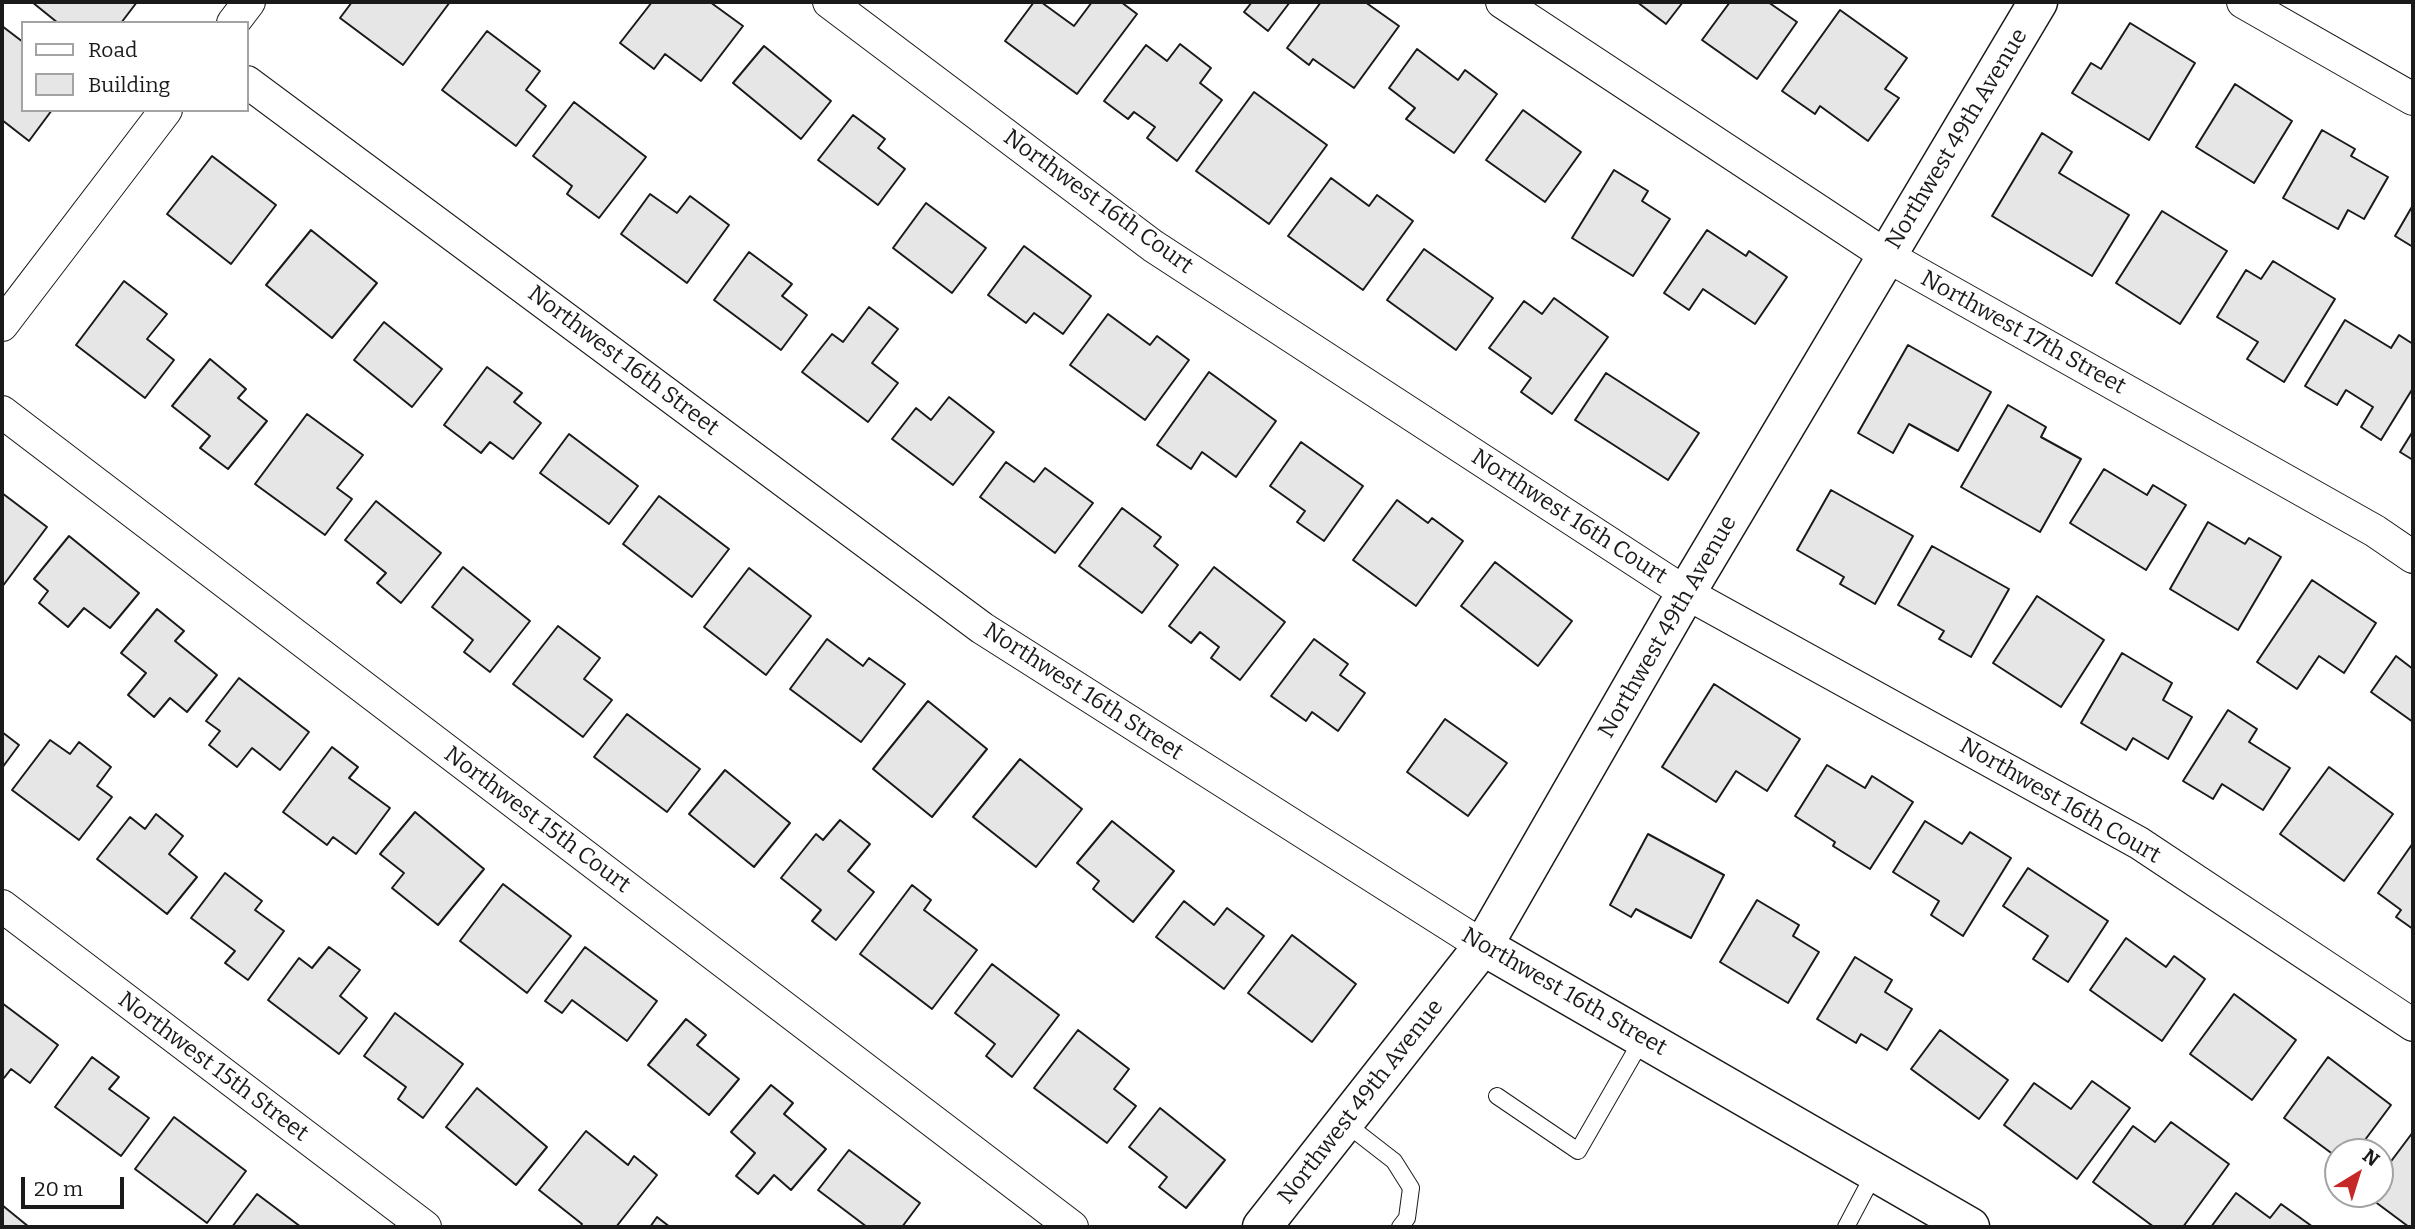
<!DOCTYPE html>
<style>
body{margin:0}
#map{position:relative;width:2415px;height:1229px;overflow:hidden;background:#fff;font-family:Bitter,serif}
canvas{display:block}
.frame{position:absolute;inset:0;border:4px solid #1a1a1a;pointer-events:none}
.legend{position:absolute;left:21px;top:21px;width:228px;height:91px;box-sizing:border-box;background:#fff;border:2px solid #a3a3a3;margin:0;padding:9px 12px;list-style:none;font-size:21px;color:#1a1a1a}
.legend li{display:flex;align-items:center;gap:14px;height:35px}
.legend b{width:35px;border:2px solid #a3a3a3}
.north{position:absolute;left:2324px;top:1138px;width:70px;height:70px;box-sizing:border-box;background:#fff;border:2px solid #a3a3a3;border-radius:50%;rotate:38deg;font-size:19px;font-weight:700;line-height:28px;text-align:center;color:#1a1a1a}
.north::after{content:'';display:block;margin:auto;width:24px;height:32px;background:#c62828;clip-path:polygon(50% 0,100% 100%,50% 72%,0 100%)}
.scale{position:absolute;left:21px;top:1177px;width:103px;height:32px;box-sizing:border-box;border:4px solid #1a1a1a;border-top:0;padding-left:9px;font-size:21px;line-height:24px;white-space:nowrap;color:#1a1a1a;-webkit-text-stroke:5px #fff;paint-order:stroke}
</style>
<div id="map">
<canvas width="2415" height="1229"></canvas>
<div class="frame"></div>
<ul class="legend">
<li><b style="height:9px;background:#fff"></b>Road</li>
<li><b style="height:19px;background:#e6e6e6"></b>Building</li>
</ul>
<div class="north">N</div>
<div class="scale">20 m</div>
</div>
<script>
const context = document.querySelector('canvas').getContext('2d');
context.lineJoin = 'round';
function fill(path, color) { context.fillStyle = color; context.fill(path, 'evenodd'); }
function stroke(path, color, width, dash) { context.strokeStyle = color; context.lineWidth = width; context.lineCap = dash ? 'butt' : 'round'; context.setLineDash(dash || []); context.stroke(path); }
function write(font, color, halo, rows, align = 'center') {
  context.font = font + ' Bitter,serif'; context.lineWidth = 5; context.setLineDash([]); context.textBaseline = 'middle'; context.strokeStyle = halo; context.fillStyle = color; for (const [text, x, y, turn = 0] of rows) {
    context.save(); context.translate(x, y); context.rotate((+turn || 0) * Math.PI / 180); context.textAlign = isNaN(turn) ? turn : align; if (halo) context.strokeText(text, 0, 0); context.fillText(text, 0, 0); context.restore();
  }
}
const building = new Path2D(`
 M32,2H137L121,23H58Z
 M352,2H450L403,65L340,18Z
 M652,2H710L743,26L701,81L665,54L654,69L620,43Z
 M1034,2H1041L1074,26L1092,2H1121L1137,14L1077,94L1005,41Z
 M1252,2H1290L1268,31L1244,12Z
 M1321,2H1365L1399,26L1354,88L1313,59L1309,65L1287,48Z
 M1637,2H1683L1666,24Z
 M1730,2H1768L1797,22L1757,79L1702,40Z
 M1840,10L1907,58L1885,89L1899,98L1868,141L1820,106L1815,114L1782,91Z
 M2130,23L2195,63L2149,140L2072,93L2091,63L2101,69Z
 M2,26L23,42V110H52L29,141L2,120Z
 M487,31L540,71L526,90L546,106L516,146L442,90Z
 M1180,44L1211,68L1200,83L1222,100L1177,161L1147,138L1155,127L1134,112L1128,119L1104,101L1146,45L1167,61Z
 M764,46L831,101L801,139L733,83Z
 M1417,49L1458,80L1465,70L1497,94L1454,153L1406,119L1415,108L1389,88Z
 M2235,84L2292,121L2254,183L2196,147Z
 M1254,92L1327,145L1269,224L1196,171Z
 M574,102L646,157L599,218L567,194L572,186L533,156Z
 M1523,110L1581,152L1545,202L1486,160Z
 M853,115L885,139L878,148L905,169L878,205L818,160Z
 M2322,130L2355,149L2351,156L2388,177L2364,219L2348,210L2338,229L2283,198Z
 M2042,133L2072,152L2059,173L2129,215L2092,276L1992,216Z
 M212,156L276,205L231,264L167,214Z
 M1614,170L1648,191L1642,201L1670,219L1633,276L1572,238Z
 M1331,178L1369,206L1377,195L1413,221L1363,290L1288,236Z
 M650,194L677,213L690,196L729,225L687,283L621,234Z
 M926,203L986,248L952,293L893,248Z
 M2413,205V247L2395,236Z
 M2162,211L2227,251L2180,324L2116,283Z
 M311,230L377,283L332,338L266,285Z
 M1707,230L1746,256L1749,251L1787,277L1755,324L1703,289L1689,310L1664,293Z
 M1024,246L1091,296L1063,334L1034,313L1026,323L988,295Z
 M1424,249L1493,298L1456,350L1387,300Z
 M749,252L792,284L782,296L807,315L781,350L714,300Z
 M2273,261L2335,299L2284,382L2247,359L2258,342L2217,317L2246,270L2261,279Z
 M124,281L167,314L147,339L174,360L145,398L76,345Z
 M1554,298L1608,337L1552,414L1521,392L1531,378L1489,348L1524,301L1542,314Z
 M869,307L898,329L872,363L898,383L868,422L802,372L832,334L843,342Z
 M1108,314L1150,345L1157,336L1189,360L1145,420L1070,365Z
 M2345,320L2391,348L2399,335L2413,344V388L2381,440L2361,427L2373,407L2346,390L2337,405L2305,386Z
 M384,322L442,369L412,407L354,360Z
 M1908,345L1991,392L1958,451L1909,424L1893,453L1858,433Z
 M210,359L246,389L238,398L267,421L228,469L200,448L210,436L172,406Z
 M487,367L522,393L514,402L541,423L513,459L490,442L481,453L444,425Z
 M1209,372L1276,421L1236,477L1202,452L1191,469L1157,445Z
 M1606,373L1699,433L1668,480L1575,420Z
 M949,397L994,432L953,485L892,439L916,408L931,420Z
 M2008,405L2046,427L2041,437L2081,459L2040,532L1961,487Z
 M307,414L363,455L337,488L352,499L325,535L255,484Z
 M2413,431V460L2400,452Z
 M569,434L638,486L609,524L540,473Z
 M1301,442L1363,486L1324,541L1297,522L1305,511L1270,486Z
 M1006,462L1034,482L1045,468L1093,503L1055,553L980,497Z
 M2104,469L2147,495L2153,485L2186,505L2146,570L2070,523Z
 M1831,490L1913,536L1875,604L1840,584L1844,577L1797,550Z
 M2,493L47,527L2,587Z
 M659,496L729,549L692,597L623,544Z
 M1397,500L1428,523L1432,518L1463,541L1416,606L1353,560Z
 M376,501L441,553L401,603L377,583L386,573L345,540Z
 M1122,508L1161,537L1154,546L1178,565L1142,613L1079,566Z
 M2208,522L2245,544L2249,538L2281,557L2238,630L2170,589Z
 M69,536L139,593L110,628L84,608L68,627L39,603L48,591L34,579Z
 M1932,546L2009,589L1971,657L1939,639L1944,631L1898,605Z
 M1495,562L1572,621L1538,666L1461,606Z
 M463,567L530,621L490,672L464,652L473,640L432,607Z
 M1214,567L1285,622L1240,680L1211,658L1219,647L1200,632L1191,643L1169,626Z
 M749,568L811,616L766,675L704,627Z
 M2312,580L2376,623L2344,673L2319,656L2297,689L2257,662Z
 M2037,596L2104,640L2061,707L1993,663Z
 M157,609L184,631L175,641L217,675L187,712L170,698L154,717L128,695L146,673L121,653Z
 M558,626L600,658L584,679L612,700L583,737L513,684Z
 M827,639L863,666L869,658L905,684L861,742L790,689Z
 M1314,639L1348,664L1340,675L1365,693L1338,731L1312,712L1306,721L1271,696Z
 M2122,653L2172,683L2163,700L2192,717L2168,759L2133,738L2126,750L2081,723Z
 M2396,656L2413,669V722L2371,692Z
 M239,678L309,732L280,770L252,748L237,767L209,745L220,731L206,721Z
 M1714,684L1800,739L1767,791L1736,771L1716,802L1662,767Z
 M928,701L987,749L932,817L873,769Z
 M2228,710L2257,729L2249,742L2290,768L2263,810L2222,784L2213,799L2183,781Z
 M627,714L700,769L667,812L594,757Z
 M1445,719L1507,763L1468,816L1407,772Z
 M2,732L19,745L2,768Z
 M50,740L70,754L79,742L111,767L97,786L112,797L79,840L12,790Z
 M332,747L358,767L349,778L390,808L356,854L333,837L327,845L283,812Z
 M1020,759L1082,809L1036,867L973,817Z
 M1827,765L1865,788L1872,776L1913,802L1870,869L1833,846L1835,842L1795,816Z
 M2329,767L2393,814L2344,881L2280,834Z
 M725,770L790,823L754,867L689,814Z
 M415,812L484,869L438,925L392,888L404,873L380,854Z
 M156,814L183,836L169,854L197,877L167,914L97,859L130,817L145,829Z
 M840,820L870,844L848,871L874,892L836,940L812,921L821,910L781,878L816,834L823,840Z
 M1112,821L1174,871L1133,922L1093,889L1099,881L1077,863Z
 M1925,821L1962,844L1970,832L2011,858L1963,936L1931,915L1939,901L1893,872Z
 M1648,834L1724,875L1691,938L1636,909L1631,917L1610,905Z
 M2413,843V929L2396,917L2401,910L2378,893Z
 M2028,868L2108,921L2068,982L2033,959L2048,936L2003,906Z
 M225,873L262,901L255,910L284,931L248,980L225,963L235,951L191,918Z
 M503,884L571,936L527,993L460,941Z
 M912,885L931,900L924,910L977,950L932,1009L860,954Z
 M1757,900L1799,925L1793,936L1819,952L1788,1003L1720,962Z
 M1184,901L1214,925L1227,908L1264,936L1224,989L1156,937Z
 M1292,935L1356,984L1312,1042L1248,993Z
 M2126,938L2166,967L2174,956L2205,979L2162,1041L2090,990Z
 M329,947L360,970L340,996L367,1018L339,1054L268,1000L299,958L312,968Z
 M585,947L657,1001L627,1041L572,1000L562,1013L545,1001Z
 M1855,957L1892,980L1885,992L1912,1009L1887,1050L1861,1034L1856,1043L1817,1019Z
 M992,964L1059,1015L1012,1077L986,1056L995,1044L955,1013Z
 M2234,994L2296,1040L2252,1100L2190,1054Z
 M2,1003L58,1045L30,1083L11,1069L4,1078L2,1076Z
 M395,1013L463,1064L423,1118L398,1099L406,1087L364,1056Z
 M686,1019L706,1035L697,1045L739,1079L709,1115L648,1065Z
 M1078,1030L1129,1069L1114,1089L1136,1106L1107,1143L1034,1088Z
 M1940,1030L2008,1080L1979,1119L1911,1069Z
 M92,1057L119,1077L109,1089L149,1118L121,1156L55,1107Z
 M2328,1057L2391,1105L2356,1152H2338V1158L2284,1118Z
 M2092,1081L2130,1108L2077,1179L2004,1125L2034,1083L2071,1109Z
 M771,1085L793,1103L784,1114L826,1149L791,1190L774,1175L758,1194L736,1176L755,1153L731,1132Z
 M477,1088L547,1147L516,1185L446,1127Z
 M1160,1108L1225,1160L1186,1208L1159,1187L1167,1177L1129,1147Z
 M174,1117L246,1171L207,1223L135,1169Z
 M2171,1122L2229,1164L2183,1227H2154L2093,1182L2133,1126L2155,1142Z
 M586,1131L628,1165L634,1156L657,1175L616,1227H580L582,1224L539,1190Z
 M2413,1132V1227H2409L2366,1195L2380,1194V1176Z
 M849,1150L920,1203L902,1227H867L818,1190Z
 M2236,1193L2270,1218L2281,1204L2313,1227H2211Z
 M257,1194L301,1227H232Z
 M2,1205L29,1227H2Z
 M657,1217L670,1227H650Z`);
fill(building, '#e6e6e6');
stroke(building, '#1a1a1a', 2);
const lane = new Path2D(`
 M1497,1096L1578,1151L1643,1038
 M1345,1123L1394,1161L1411,1188L1407,1218L1400,1227
 M1846,1227L1875,1172`);
const street = new Path2D(`
 M829,2L1153,246L1655,573L1686,593L2139,843L2413,1025
 M1502,2L1887,256L2375,531L2413,557
 M2243,2L2413,99
 M233,23L249,2
 M247,82L982,628L1483,946
 M2,325L166,110
 M2,412L1072,1227
 M2,906L425,1227`);
const secondary = new Path2D(`
 M1483,946L1970,1227
 M1262,1227L1483,946L1686,593L2038,2`);
stroke(lane, '#1a1a1a', 18);
stroke(street, '#1a1a1a', 34);
stroke(secondary, '#1a1a1a', 41);
stroke(lane, '#fff', 16);
stroke(street, '#fff', 32);
stroke(secondary, '#fff', 38);
write('23px', '#1a1a1a', '#fff', [
 ["Northwest 49th Avenue",1957,139,-59],
 ["Northwest 16th Court",1098,202,36],
 ["Northwest 17th Street",2023,333,29],
 ["Northwest 16th Street",623,361,37],
 ["Northwest 16th Court",1569,517,33],
 ["Northwest 49th Avenue",1668,627,-60],
 ["Northwest 16th Street",1083,692,33],
 ["Northwest 16th Court",2060,801,30],
 ["Northwest 15th Court",537,820,37],
 ["Northwest 16th Street",1564,992,30],
 ["Northwest 15th Street",213,1067,37],
 ["Northwest 49th Avenue",1361,1102,-52]
]);
</script>
